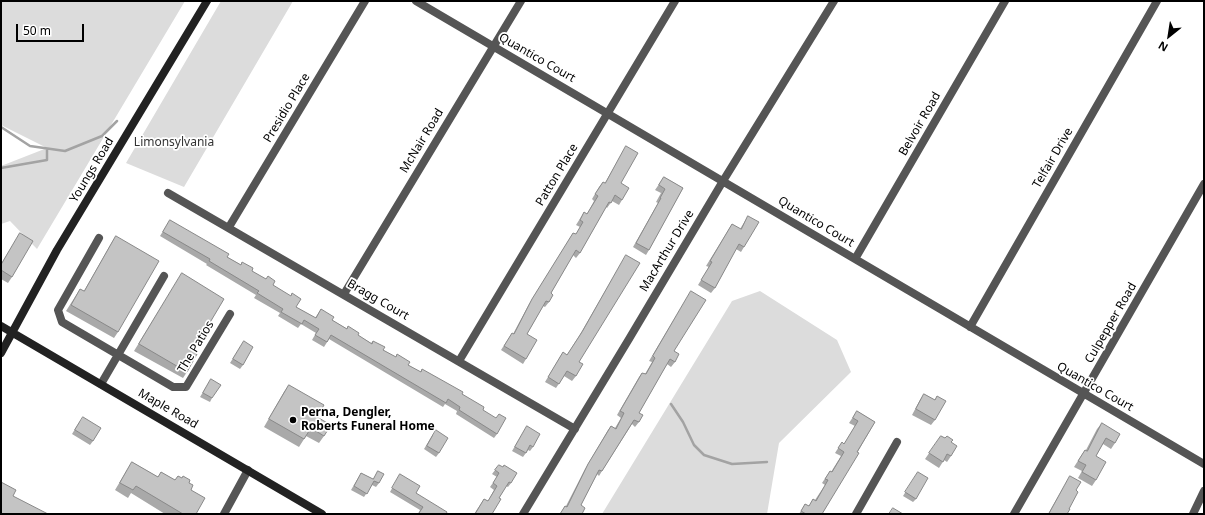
<!DOCTYPE html>
<style>
body{margin:0}
#map{position:relative;width:1205px;height:515px;overflow:hidden;background:#fff;font-family:"Noto Sans",sans-serif}
canvas{display:block}
.frame{position:absolute;inset:0;border:2px solid #000;pointer-events:none}
.north{position:absolute;left:1149px;top:16px;width:40px;height:40px;-webkit-text-stroke:3px #fff;paint-order:stroke;rotate:210deg;font-size:11px;font-weight:700;line-height:16px;text-align:center;color:#000}
.north::after{content:'';display:block;margin:auto;width:14px;height:18px;background:#000;clip-path:polygon(50% 0,100% 100%,50% 72%,0 100%)}
.scale{position:absolute;left:16px;top:24px;width:68px;height:18px;box-sizing:border-box;border:2px solid #000;border-top:0;padding-left:5px;font-size:12px;line-height:14px;white-space:nowrap;color:#000;-webkit-text-stroke:3px #fff;paint-order:stroke}
</style>
<div id="map">
<canvas width="1205" height="515"></canvas>
<div class="frame"></div>
<div class="north">N</div>
<div class="scale">50 m</div>
</div>
<script>
const context = document.querySelector('canvas').getContext('2d');
context.lineJoin = 'round';
function fill(path, color) { context.fillStyle = color; context.fill(path, 'evenodd'); }
function stroke(path, color, width, dash) { context.strokeStyle = color; context.lineWidth = width; context.lineCap = dash ? 'butt' : 'round'; context.setLineDash(dash || []); context.stroke(path); }
function write(font, color, halo, rows, align = 'center') {
  context.font = font + ' "Noto Sans",sans-serif'; context.lineWidth = 3.5; context.setLineDash([]); context.textBaseline = 'middle'; context.strokeStyle = halo; context.fillStyle = color; for (const [text, x, y, turn = 0] of rows) {
    context.save(); context.translate(x, y); context.rotate((+turn || 0) * Math.PI / 180); context.textAlign = isNaN(turn) ? turn : align; if (halo) context.strokeText(text, 0, 0); context.fillText(text, 0, 0); context.restore();
  }
}
fill(new Path2D(`
 M1,1H185L37,249L10,221L1,224V166L47,148L1,125Z
 M221,1H293L184,187L126,163Z
 M760,291L837,340L851,372L779,443L767,514H602L732,301Z`), '#dcdcdc');
stroke(new Path2D(`
 M1,127L30,146L65,151L102,136L117,121
 M1,168L47,160V149
 M671,404L683,422L694,445L704,455L732,464L767,462`), '#a3a3a3', 2.5);
stroke(new Path2D(`
 M416,1L1204,464
 M168,193L575,429
 M229,227L365,1
 M99,238L58,310L62,322L173,387H186L230,314
 M855,259L1005,1
 M344,294L521,1
 M970,327L1157,1
 M459,361L675,1
 M101,384L164,276
 M224,514L248,470
 M523,514L629,339L723,181L834,1
 M856,514L897,442
 M1014,514L1204,184
 M1193,514L1204,491`), '#555', 8);
stroke(new Path2D(`
 M1,326L322,514
 M1,353L57,250L207,1`), '#222', 8);
fill(new Path2D(`
 M626,146L621,183L622,200L619,205L612,201L607,208L606,207L580,253L576,258L573,255L551,293L549,302L545,307L543,306L527,334L526,359L523,364L501,350L512,333L513,334L529,304L570,238L573,233L576,234L580,227L576,225L581,217L584,212L587,214L594,201L592,199L599,187L603,182L605,183Z
 M664,177L683,188L649,250L646,255L633,247L658,203L656,202L661,193L655,190Z
 M748,216L744,247L741,252L736,249L715,288L711,293L698,285L709,267L706,266L732,224L740,229Z
 M170,220L227,257L252,271L273,285L296,307L315,318L321,309L332,320L371,343L373,341L383,350L420,372L422,369L462,394L483,410L497,434L494,438L456,414L457,411L445,404L443,407L329,339L324,347L312,340L316,333L301,324L298,328L278,316L280,313L254,298L256,295L206,265L207,264L160,236Z
 M20,233L12,277L8,283L1,279V264Z
 M116,236L118,332L114,338L66,311L80,289L84,291L112,242Z
 M626,255L579,362L576,376L572,381L564,376L556,388L545,382L563,352L567,355L579,336Z
 M182,273L193,351L187,372L183,378L134,351Z
 M691,291L674,351L675,362L671,367L667,364L639,413V422L635,427L632,424L602,471L599,476L597,474L581,505L582,514H560L565,506H566L585,469L608,430L611,426L615,428L621,418L617,415L639,377L642,373L645,374L652,362L649,361Z
 M244,341L243,365L240,369L230,363Z
 M211,379L212,398L210,402L200,397Z
 M289,385L317,417L324,436L319,443L306,436L299,447L264,427L284,392Z
 M924,394L935,400L937,396L935,420L931,425L912,415L920,400Z
 M857,411L875,422L822,514H799L805,504L809,506L813,499L815,500L825,485L822,483L830,471L831,472L841,456L835,453L842,442L844,444L855,426L849,423Z
 M80,421L93,441L90,445L72,434Z
 M1102,423L1115,443L1111,449L1103,444L1096,456V480L1092,486L1078,478L1082,471L1074,467L1081,456L1085,450H1086L1097,429Z
 M527,426L533,447L530,451L528,450L523,457L512,451Z
 M433,434L439,453L436,457L424,449Z
 M941,436L951,442V456L947,462L944,460L939,468L925,459Z
 M132,462L158,477L161,472L175,480L178,476L189,483L191,490L196,514H165L131,493L128,498L115,490L127,470Z
 M499,465L511,483L508,487L506,486L499,498L492,514H474L484,499L488,501L494,490L490,487L497,477L492,474Z
 M378,471L379,483L376,487L372,485L364,497L351,490L361,473L373,479Z
 M918,472L916,499L913,502L903,496Z
 M400,474L416,493L446,514H418L420,510L390,492Z
 M1070,476L1076,490L1069,509L1067,514H1048Z`), '#a9a9a9');
const building = new Path2D(`
 M626,146L638,153L621,183L629,188L622,200L615,195L611,203L609,202L580,253L576,250L551,293L553,295L549,302L546,301L527,334L537,340L526,359L504,346L512,333L514,334L532,299L573,233L576,234L583,222L580,220L584,212L587,214L598,196L595,194L603,182L605,183Z
 M664,177L683,188L649,250L636,243L661,198H660L665,189L659,185Z
 M748,216L759,222L744,247L739,244L715,288L701,280L712,262L710,261L732,224L741,229Z
 M170,220L229,254L227,257L241,265L242,262L253,268L252,271L266,279L268,276L275,281L273,285L291,296L292,293L301,299L296,307L316,318L321,309L334,317L332,320L347,329L348,326L359,333L358,335L372,344L373,341L385,347L383,350L396,357L397,354L410,362L408,365L421,372L422,369L463,392L462,394L484,407L483,410L496,418L499,414L506,418L497,434L459,410L460,407L448,399L446,403L331,335L327,342L315,335L319,329L304,320L302,324L281,312L283,309L257,293L259,291L209,261L210,259L163,232Z
 M20,233L33,241L12,277L1,270V265Z
 M116,236L159,261L118,332L71,305L80,289L84,291Z
 M626,255L640,263L579,362L583,364L576,376L567,371L559,384L548,377L563,352L567,355L582,332Z
 M182,273L224,299L193,351L197,354L187,372L139,344Z
 M691,291L706,300L674,351L679,354L675,362L670,359L663,371L639,413L643,415L639,422L634,420L602,471L599,470L581,505L585,508L582,514H560L565,506L567,507L588,464L611,426L616,429L624,413L620,411L642,373L646,374L655,358L653,356Z
 M244,341L253,347L243,365L233,359Z
 M211,379L221,385L212,398L203,393Z
 M289,385L324,405L317,417L331,425L324,436L311,428L304,439L269,419Z
 M924,394L935,400L937,396L946,401L935,420L916,409Z
 M857,411L875,422L857,452L859,453L822,514H806L801,511L805,504L809,506L813,499L816,501L828,480L825,479L830,471L832,472L844,452L838,448L842,442L844,444L858,421L853,418Z
 M83,417L101,428L93,441L75,430Z
 M1102,423L1120,434L1115,443L1106,438L1096,456L1106,462L1096,480L1082,472L1086,465L1078,461L1085,450L1087,451Z
 M527,426L540,434L533,447L530,445L526,453L515,447Z
 M436,430L448,438L439,453L427,446Z
 M941,436L945,438L947,436L953,440L951,442L957,446L951,456L947,454L943,462L929,453Z
 M132,462L158,477L161,472L175,480L178,476L182,478L183,476L190,480L189,483L193,485L191,490L205,498L196,514H183L136,486L133,490L120,483Z
 M499,465L503,467L504,465L517,473L511,483L509,482L499,498L501,499L492,514H475L484,499L488,501L497,486L493,483L499,473L495,470Z
 M378,471L384,474L379,483L374,481L367,494L354,486L361,473L373,479Z
 M918,472L928,478L916,499L905,492Z
 M400,474L420,486L416,493L447,512L446,514H421L419,513L423,507L392,488Z
 M1070,476L1081,482L1076,490L1078,492L1069,509H1070L1067,514H1049Z
 M1,482L16,490L13,496L48,514H1Z
 M893,508L903,514H889Z`);
fill(building, '#c4c4c4');
stroke(building, '#898989', 1);
for (const [x, y, r, color] of [
 [293,420,4,"#000"]
]) { const dot = new Path2D(); dot.arc(x, y, r, 0, 2 * Math.PI); context.fillStyle = color; context.fill(dot); stroke(dot, '#fff', 1.5); }
write('12px', '#000', '#fff', [
 ["Quantico Court",537,58,30],
 ["Presidio Place",287,108,-59],
 ["Belvoir Road",920,124,-60],
 ["McNair Road",422,141,-59],
 ["Telfair Drive",1053,158,-60],
 ["Youngs Road",92,170,-59],
 ["Patton Place",557,175,-59],
 ["Quantico Court",816,222,31],
 ["MacArthur Drive",667,251,-59],
 ["Bragg Court",378,300,30],
 ["Culpepper Road",1111,323,-60],
 ["The Patios",196,347,-59],
 ["Quantico Court",1095,387,30],
 ["Maple Road",168,409,30]
]);
write('12px', '#333', '#fff', [
 ["Limonsylvania",174,143]
]);
write('bold 12px', '#000', '#fff', [
 ["Perna, Dengler,",301,413],
 ["Roberts Funeral Home",301,427]
], 'left');
</script>
